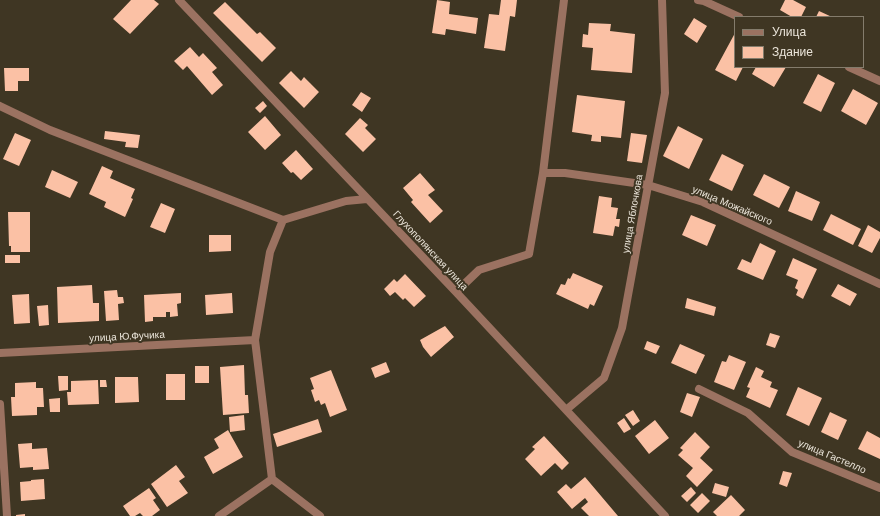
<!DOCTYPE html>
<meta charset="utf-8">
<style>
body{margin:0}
#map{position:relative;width:880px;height:516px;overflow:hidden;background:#3f3623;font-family:"DM Sans",sans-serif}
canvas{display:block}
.legend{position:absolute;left:734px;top:16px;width:130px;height:52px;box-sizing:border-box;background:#3f3623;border:1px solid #847c6c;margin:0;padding:5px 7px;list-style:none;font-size:12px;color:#ebe5da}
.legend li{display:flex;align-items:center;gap:8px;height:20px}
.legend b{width:20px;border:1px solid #847c6c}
</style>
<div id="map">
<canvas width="880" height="516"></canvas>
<ul class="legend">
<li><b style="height:5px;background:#9b7261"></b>Улица</li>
<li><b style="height:11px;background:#fbc1a5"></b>Здание</li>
</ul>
</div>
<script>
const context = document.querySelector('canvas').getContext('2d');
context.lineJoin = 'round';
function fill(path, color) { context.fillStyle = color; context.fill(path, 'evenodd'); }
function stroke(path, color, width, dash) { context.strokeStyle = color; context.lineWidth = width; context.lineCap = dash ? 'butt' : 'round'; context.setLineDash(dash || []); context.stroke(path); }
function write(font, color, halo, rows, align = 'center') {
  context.font = font + ' "DM Sans",sans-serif'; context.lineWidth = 4; context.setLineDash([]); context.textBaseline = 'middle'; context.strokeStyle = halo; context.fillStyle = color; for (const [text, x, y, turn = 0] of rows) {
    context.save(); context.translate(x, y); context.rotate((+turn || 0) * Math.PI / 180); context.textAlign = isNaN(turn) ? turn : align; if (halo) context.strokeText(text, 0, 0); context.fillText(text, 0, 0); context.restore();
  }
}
fill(new Path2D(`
 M131,0H154L159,4L130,34L113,19Z
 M437,0L450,2L449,14L478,18L476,34L446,29L445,35L432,33Z
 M501,0H517L515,17L510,16L505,51L484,48L489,14L499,15Z
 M785,0H793L806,7L801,17H792L780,10Z
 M225,2L257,34L260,32L276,48L262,62L213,13Z
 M819,11L832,17H816Z
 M694,18L707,26L697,43L684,34Z
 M589,23L611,24L610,31L635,34L632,73L591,70L593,48L582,47L583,34L588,35Z
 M735,33V67H743L736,81L715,70Z
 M190,47L199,57L203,53L217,68L212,72L223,85L212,95L187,66L183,70L174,61Z
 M756,67H786L774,87L752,74Z
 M4,68H29V81H18V91H5Z
 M291,71L301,81L304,77L319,92L304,108L279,83Z
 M818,74L835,83L821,112L803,103Z
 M853,89L878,103L866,125L841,111Z
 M361,92L371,98L362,112L352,105Z
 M577,95L625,101L621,138L601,136V142L591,141L592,135L572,132Z
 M263,101L267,106L260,113L255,108Z
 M265,116L281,135L265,150L248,132Z
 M360,118L368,125L365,128L376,139L363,152L345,134Z
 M678,126L703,139L689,169L663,156Z
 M105,131L140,135L138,148L125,147L126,142L104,139Z
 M15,133L31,140L19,166L3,159Z
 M631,133L647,135L642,163L627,161Z
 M296,150L313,169L301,180L293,172L291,173L282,163Z
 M722,154L744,165L732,191L709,180Z
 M102,166L113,171L110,178L135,189L131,198L133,199L125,217L104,207L106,202L89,194Z
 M52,170L78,182L70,198L45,187Z
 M420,173L435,190L428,195L443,211L430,223L411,202L413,200L403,188Z
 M764,174L790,187L779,208L753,195Z
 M796,191L820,202L812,221L788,211Z
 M599,196L612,198L611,207L618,208L616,219H620L619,227L615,226L613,236L593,233Z
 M161,203L175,209L165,233L150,227Z
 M8,212H30V252H11V246H9Z
 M831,214L861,229L853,245L823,230Z
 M691,215L716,225L707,246L682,235Z
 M868,225L880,232V238L872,253L858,246Z
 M209,235H231V251L209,252Z
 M760,243L776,251L763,280L737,269L742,259L751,263Z
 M5,255H20V263H5Z
 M793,258L817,269L803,299L796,295L798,290L795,288L798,280L786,275Z
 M573,273L603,286L594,306L590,304L588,309L556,294L561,284L565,285L568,278L570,279Z
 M405,274L426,296L414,307L405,298L403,300L395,292L390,296L384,289L394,279L397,282Z
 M838,284L857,294L850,306L831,296Z
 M92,285L93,303H99V321L58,323L57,287Z
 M117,290L118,297H123L124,303L118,304L119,320L106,321L104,291Z
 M181,293V303L177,304L178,316L170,317V312H166V317H153V321L145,322L144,295Z
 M232,293L233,313L206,315L205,295Z
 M29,294L30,323L14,324L12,295Z
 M687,298L716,307L714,316L685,308Z
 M48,305L49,325L39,326L37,306Z
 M445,326L454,337L431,357L423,347L420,340Z
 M770,333L780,336L775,348L766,345Z
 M647,341L660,346L656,354L644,349Z
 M680,344L705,355L696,374L671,363Z
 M729,355L746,362L734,390L714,382L722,361L726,362Z
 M386,362L390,372L375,378L371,368Z
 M244,365L245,395H248L249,413L223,415L220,367Z
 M195,366H209V383H195Z
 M756,367L764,371L761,377L772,382L770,387L778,390L770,408L746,397L750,388L747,387Z
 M331,370L347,410L330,417L325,403L321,405L319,400L315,402L311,390L314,389L310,378Z
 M166,374H185V400H166Z
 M58,376H68V390L59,391Z
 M115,377H138L139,402L115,403Z
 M98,380L99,404L68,405L67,392H71V381Z
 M100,380H106L107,387H100Z
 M36,382V388H43L44,407H37V415L12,416L11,397H15V383Z
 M798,387L822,398L809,426L786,415Z
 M687,393L700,397L692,417L680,412Z
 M60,398V412H50L49,399Z
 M633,410L640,421L633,426L625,415Z
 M830,412L847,420L838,440L821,432Z
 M244,415L245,430L230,432L229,417Z
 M624,418L631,429L624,433L617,423Z
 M318,419L322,432L277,447L273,434Z
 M655,420L669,438L649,454L635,436Z
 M228,430L243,457L213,474L204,457L219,448L214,439Z
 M867,431L880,438V459L858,449Z
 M695,432L710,447L700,458L713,470L697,487L686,476L693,468L678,455L683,450L680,448Z
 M544,436L569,463L562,470L555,463L541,476L525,459L535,449L532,447Z
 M32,443V449L47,448L49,469L33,470V467L20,468L18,444Z
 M176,465L185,477L179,481L188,493L167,507L151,484Z
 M783,471L792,473L787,487L779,484Z
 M585,477L618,516H589L581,508L588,502L585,498L572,509L557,492L566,484L571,489Z
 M44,479L45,499L21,501L20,482L31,481V480Z
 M715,483L729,487L726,497L712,493Z
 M691,487L696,493L687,502L681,496Z
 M149,488L156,498L153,500L160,510L152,516H143L140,513L135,516H130L123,506Z
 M702,493L710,501L698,513L690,505Z
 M731,495L745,510L739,516H717L713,512Z
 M25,514V516H16V515Z`), '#fbc1a5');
stroke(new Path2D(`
 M179,0L456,292L665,516
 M698,0L704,1L739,17
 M849,67L880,81
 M0,106L50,130L283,220L346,201L367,199
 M543,173H565L648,185L703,202L880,284
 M283,220L270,252L255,340L272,479L320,516
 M456,292L479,270L529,254L543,173L564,0
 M0,353L255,340
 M699,389L748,413L792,452L880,488
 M0,404L7,516
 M566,410L604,378L622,328L665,93L662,0
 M219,516L272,479`), '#9b7261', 8);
write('10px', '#ebe5da', '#3f3623', [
 ["улица Можайского",732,206,23],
 ["улица Яблочкова",633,214,-80],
 ["Глухополянская улица",430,251,47],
 ["улица Ю.Фучика",127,337,-3],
 ["улица Гастелло",832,457,23]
]);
</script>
